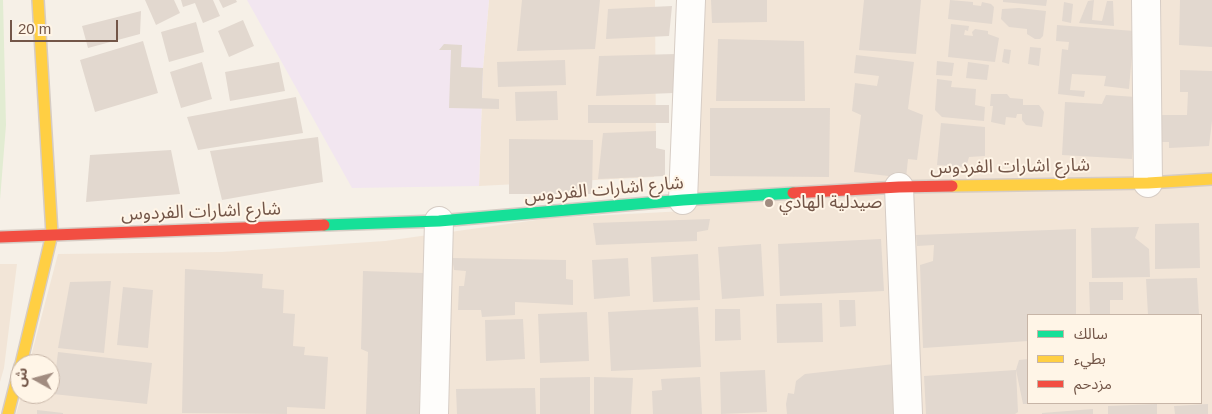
<!DOCTYPE html>
<meta charset="utf-8">
<style>
body{margin:0}
#map{position:relative;width:1212px;height:414px;overflow:hidden;background:#f6f0e7;font-family:Arial,"Noto Sans Arabic",sans-serif}
canvas{display:block}
.legend{position:absolute;left:1027px;top:314px;width:175px;height:90px;box-sizing:border-box;background:#fff5e7;border:1px solid #c7b5a7;margin:0;padding:6px 9px;list-style:none;font-size:15px;color:#735648}
.legend li{display:flex;align-items:center;gap:10px;height:25px}
.legend b{width:25px;border:1px solid #c7b5a7}
.north{position:absolute;left:10px;top:354px;width:50px;height:50px;box-sizing:border-box;background:#fff5e7;border:1px solid #c7b5a7;border-radius:50%;rotate:277deg;font-size:14px;font-weight:700;line-height:20px;text-align:center;color:#735648}
.north::after{content:'';display:block;margin:auto;width:18px;height:22px;background:#a18c80;clip-path:polygon(50% 0,100% 100%,50% 72%,0 100%)}
.scale{position:absolute;left:10px;top:20px;width:108px;height:22px;box-sizing:border-box;border:2px solid #735648;border-top:0;padding-left:6px;font-size:15px;line-height:18px;white-space:nowrap;color:#735648;-webkit-text-stroke:4px #fff5e7;paint-order:stroke}
</style>
<div id="map">
<canvas width="1212" height="414"></canvas>
<ul class="legend">
<li><b style="height:6px;background:#16e098"></b>سالك</li>
<li><b style="height:6px;background:#ffcf43"></b>بطيء</li>
<li><b style="height:6px;background:#f24e42"></b>مزدحم</li>
</ul>
<div class="north">ش</div>
<div class="scale">20 m</div>
</div>
<script>
const c = document.querySelector('canvas').getContext('2d');
c.lineJoin = 'round';
function fill(path, color) {
  c.fillStyle = color;
  c.fill(path, 'evenodd');
}
function strokePath(path, color, width, dash) {
  c.strokeStyle = color;
  c.lineWidth = width;
  c.lineCap = dash ? 'butt' : 'round';
  c.setLineDash(dash || []);
  c.stroke(path);
}
function label(font, color, halo, rows, align = 'center') {
  c.font = font + ' Arial,"Noto Sans Arabic",sans-serif';
  c.lineWidth = 4;
  c.setLineDash([]);
  c.textBaseline = 'middle';
  c.strokeStyle = halo;
  c.fillStyle = color;
  for (const [text, x, y, turn = 0] of rows) {
    c.save();
    c.translate(x, y);
    c.rotate((+turn || 0) * Math.PI / 180);
    c.textAlign = isNaN(turn) ? turn : align;
    if (halo) c.strokeText(text, 0, 0);
    c.fillText(text, 0, 0);
    c.restore();
  }
}
fill(new Path2D(`
 M489 0H655L656 148 654 177 479 186 483 68Z
 M692 0H1212V414H16L22 394H50V364H29L58 254 222 252 385 241 551 218 685 211ZM1028 315H1201V403H1028Z
 M0 264H17L4 368 0 382Z`), '#f2e5d7');
fill(new Path2D(`
 M247 0H489L483 68 479 186 352 188Z`), '#f2e6f0');
fill(new Path2D(`
 M0 0H3L6 125 0 200Z`), '#e2ecd2');
fill(new Path2D(`
 M145 0H174L180 13 156 25Z
 M181 0H213L220 16 203 23 195 3 183 7Z
 M219 0H236L237 2 223 8Z
 M522 0H600L595 49 517 51Z
 M711 0H767V22L712 23Z
 M864 0H921L916 54 859 50Z
 M950 0 973 2V5L981 6 982 2 991 4 994 7 992 24 948 19Z
 M1003 0H1047L1046 6 1003 2Z
 M1094 0 1092 20 1102 21 1107 1H1113L1114 26 1079 23 1088 1Z
 M1180 0H1212V47L1179 45Z
 M1064 2 1073 4 1071 23 1062 21Z
 M672 6 669 36 606 39 608 9Z
 M1019 8 1046 11 1043 36 1040 39H1035L1027 34V29L1009 27 1001 19 1002 9Z
 M141 11 140 34 88 48 82 26Z
 M243 20 254 46 229 57 218 31Z
 M196 22 204 52 169 62 161 32Z
 M951 24 969 26 968 31 965 30 964 35 973 36 972 32 975 29 988 31V34L999 38 995 62 948 57Z
 M1057 25 1134 31 1129 89 1104 86 1106 76 1072 74 1070 90 1085 91 1084 97 1058 94 1062 49 1068 50 1069 42 1056 41Z
 M718 39 804 41 805 101H716Z
 M143 41 158 93 95 112 80 60Z
 M444 44 462 45 461 67 483 68 482 98 499 99V109L449 108 451 50H439Z
 M1030 47 1041 48 1039 66 1028 64Z
 M1004 49 1011 50 1009 64 1002 62Z
 M676 54 674 93 596 96 599 56Z
 M856 55 914 62 908 109 923 115 917 160 908 159 906 178 854 172 861 115 852 111 855 83 877 86 879 76 854 73Z
 M565 60 566 85 498 87 497 62Z
 M937 61 954 63 952 76 936 75Z
 M202 62 212 99 181 108 170 72Z
 M279 62 285 91 230 101 225 72Z
 M968 62 989 65 987 80 966 78Z
 M1180 70 1212 71V121L1209 146 1169 148V142H1161V115H1187L1188 92H1180Z
 M937 79 952 81 951 87 976 89 975 105 985 107 984 121 942 117 935 110Z
 M557 91 558 120 516 121 515 92Z
 M991 94H1007L1010 98 1023 99V105H1039L1044 112 1042 127 1026 125 1022 120V114H1017L1016 118 1006 117 1005 125 991 122 993 106H990Z
 M1106 95 1136 97 1132 159 1062 155 1065 102 1102 104Z
 M296 97 303 133 198 150 187 117Z
 M588 105H669V123H588Z
 M710 108H830L829 177 710 176Z
 M941 123 985 127V156L969 157 966 167 937 165Z
 M656 131V148L665 150V176L598 179 603 133Z
 M318 137 323 182 222 200 210 151Z
 M509 139 593 140 592 194H509Z
 M171 150 180 194 86 202 90 155Z
 M710 219 708 230 697 232V241L596 245 593 223Z
 M1199 223 1200 268 1155 269V224Z
 M1139 227 1135 238 1149 249 1150 277 1092 278 1091 228Z
 M1076 229V315H1028V341L923 348 920 265 933 261 934 245 917 246 916 235Z
 M881 239 884 291 780 296 778 244Z
 M761 244 764 296 722 299 718 247Z
 M698 254 700 300 653 302 651 257Z
 M452 258 566 260V279L573 280V305L515 302V315L482 317 481 310H458L459 286H464L466 271 454 270Z
 M628 258 630 296 594 299 592 260Z
 M185 269 263 274 262 288 284 290 283 313 295 314 293 346 305 347 304 355 328 357 325 409 287 407V414L182 413Z
 M363 271 423 273 419 414H366L368 352 361 349Z
 M1197 278 1199 315H1148L1146 279Z
 M111 281 104 353 58 348 70 282Z
 M1089 282H1123V300H1110V315H1090Z
 M123 287 153 290 148 348 117 345Z
 M839 300H855L856 326 840 327Z
 M822 303 823 342 777 343 776 304Z
 M698 307 701 367 611 371 608 312Z
 M715 309H740L741 340 715 341Z
 M587 312 589 361 540 363 538 314Z
 M523 319 525 359 486 361 485 320Z
 M58 352 152 363 147 404 53 394Z
 M1028 359V404H1023L1016 370 1018 412 1015 414H926L924 376 1016 370 1019 360Z
 M894 364 895 414H787L786 404 788 393 794 394 796 381 805 374Z
 M765 370 767 412 721 414 720 372Z
 M590 377V414H540V378Z
 M594 377 633 378 631 414H594Z
 M700 377 702 414H653L652 391 662 390 661 379Z
 M535 388 536 414H457L456 389Z
 M1157 404V414H1108V406Z
 M1208 404V414H1175L1174 406Z
 M1093 409V414H1042V413Z
 M37 410 63 413V414H37Z`), '#e2d8cf');
const street = new Path2D(`
 M1146 0 1148 183
 M899 187 908 414
 M683 200 691 0
 M434 414 439 221`);
const fast = new Path2D(`
 M324 225 439 221 683 200 793 193`);
const slow = new Path2D(`
 M952 186 1148 183 1212 179
 M21 364 52 234 38 0
 M8 414 20 366`);
const jam = new Path2D(`
 M793 193 899 187 952 186
 M0 237 324 225`);
strokePath(street, '#d7cdc5', 30);
strokePath(fast, '#d6ccc4', 14);
strokePath(slow, '#d6ccc4', 14);
strokePath(jam, '#d6ccc4', 14);
strokePath(street, '#fefdfb', 28);
strokePath(fast, '#16e098', 11);
strokePath(slow, '#ffcf43', 11);
strokePath(jam, '#f24e42', 11);
for (const [x, y, r, color] of [
 [769,203,5,"#a18c80"]
]) {
  const dot = new Path2D();
  dot.arc(x, y, r, 0, 2 * Math.PI);
  c.fillStyle = color;
  c.fill(dot);
  strokePath(dot, '#fff5e7', 2);
}
label('18px', '#735648', '#fff5e7', [
 ["شارع اشارات الفردوس",1010,167,-1],
 ["شارع اشارات الفردوس",604,190,-5],
 ["شارع اشارات الفردوس",201,212,-2]
]);
label('18px', '#735648', '#fff5e7', [
 ["صيدلية الهادي",779,203]
], 'left');
</script>
